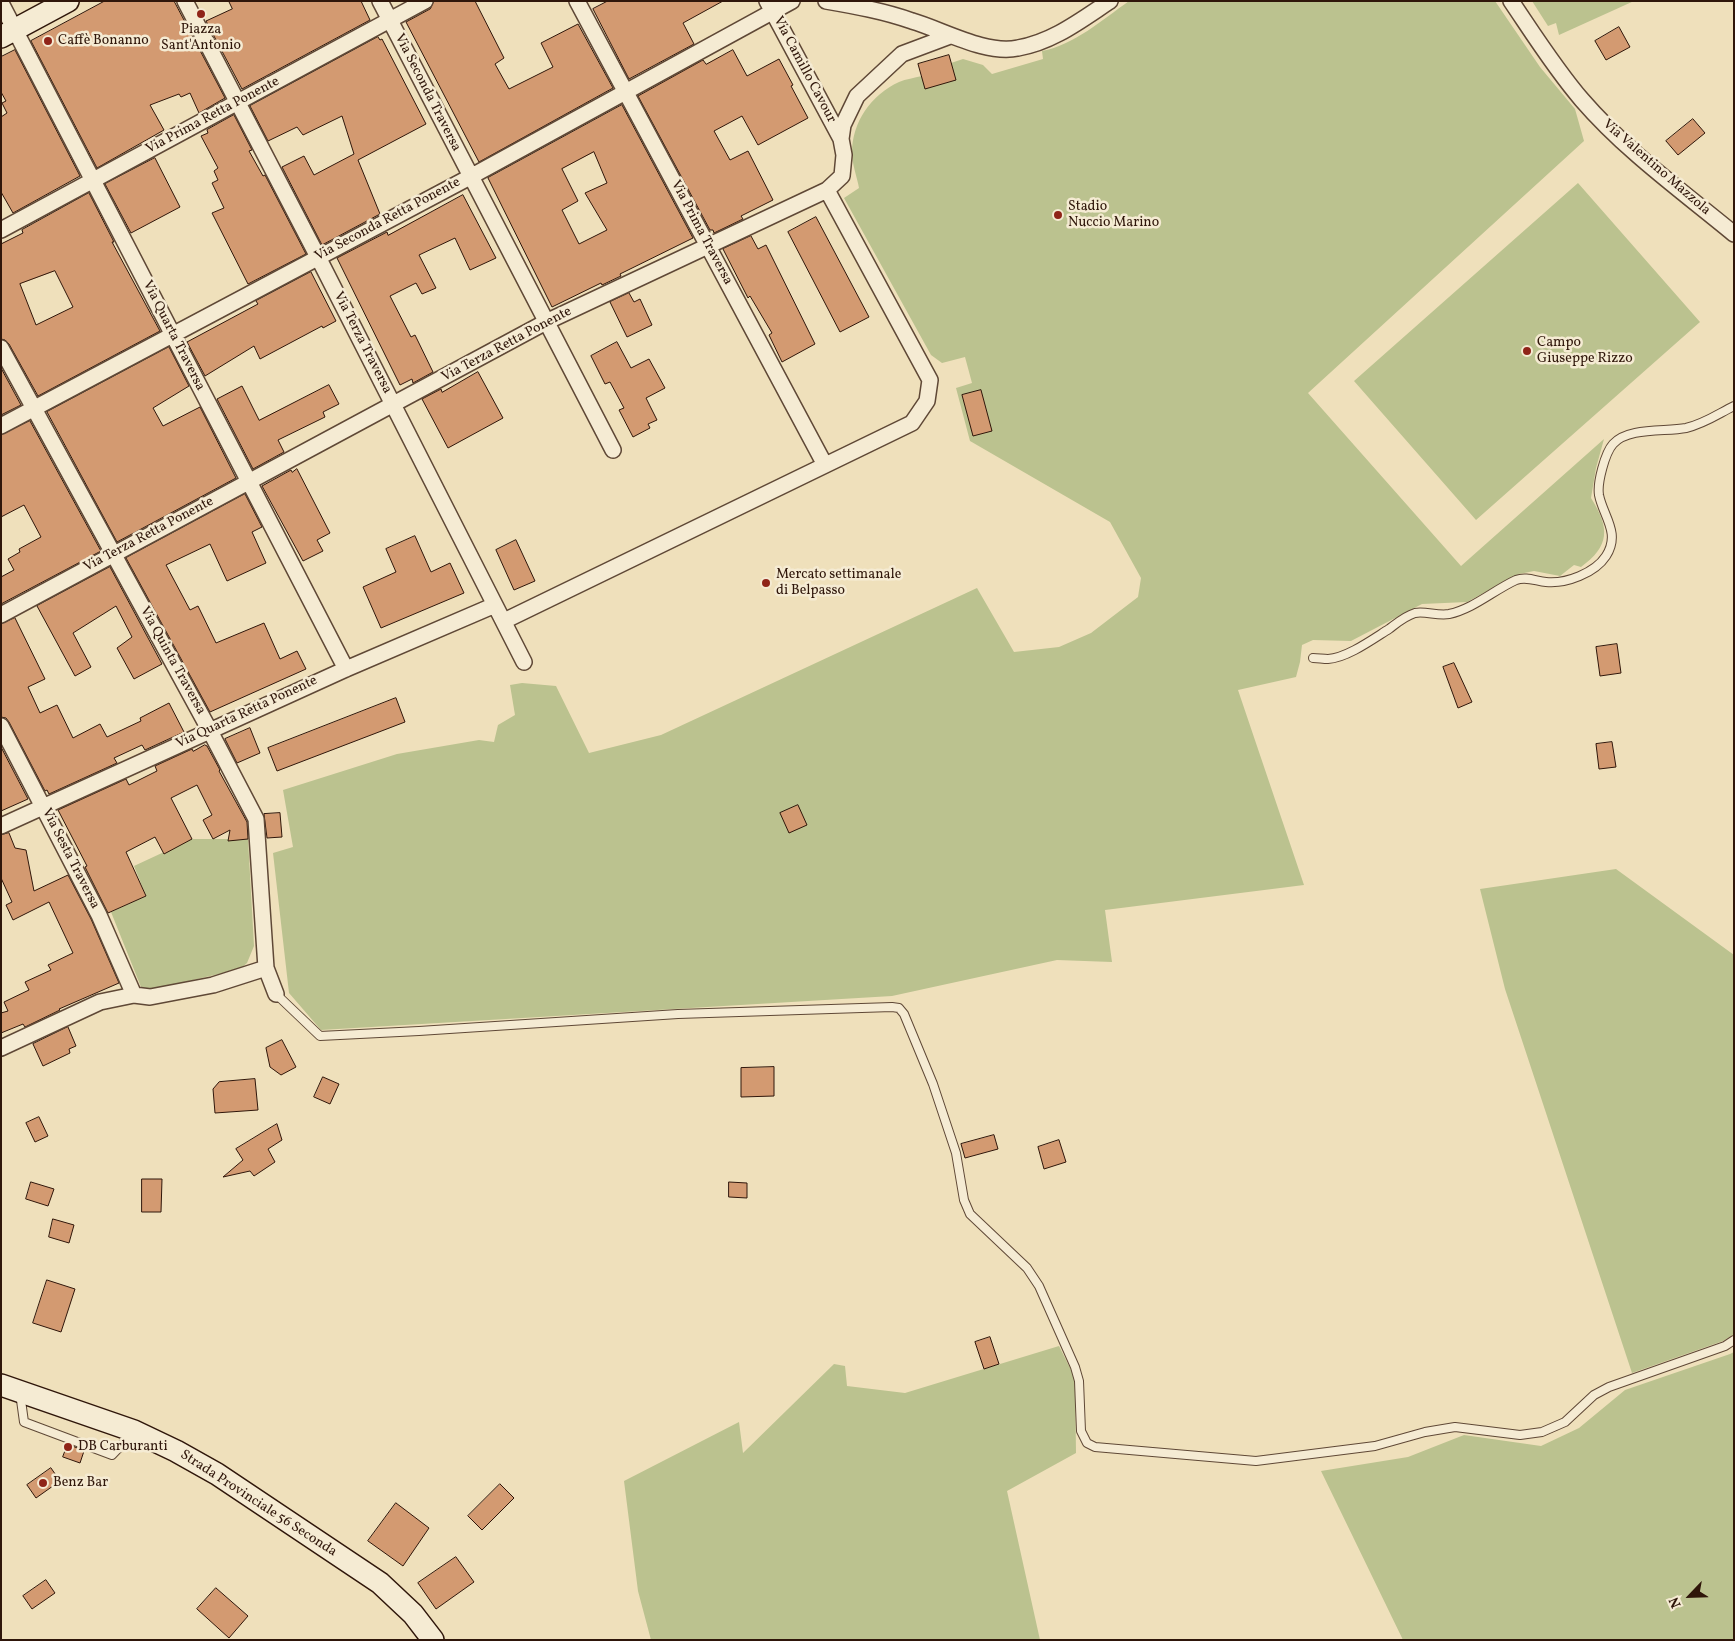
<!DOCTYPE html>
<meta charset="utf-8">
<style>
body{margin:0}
#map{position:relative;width:1735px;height:1641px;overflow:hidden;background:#efe0bb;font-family:Vollkorn,serif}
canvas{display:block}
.frame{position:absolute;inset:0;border:2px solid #2f160a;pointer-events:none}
.north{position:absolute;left:1665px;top:1571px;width:50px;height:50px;-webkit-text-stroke:4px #f5ebd3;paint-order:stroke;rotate:246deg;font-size:14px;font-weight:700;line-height:20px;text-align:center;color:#2f160a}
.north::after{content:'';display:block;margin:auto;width:18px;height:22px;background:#2f160a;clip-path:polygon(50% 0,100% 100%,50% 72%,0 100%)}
</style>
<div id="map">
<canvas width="1735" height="1641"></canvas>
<div class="frame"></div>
<div class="north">N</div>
</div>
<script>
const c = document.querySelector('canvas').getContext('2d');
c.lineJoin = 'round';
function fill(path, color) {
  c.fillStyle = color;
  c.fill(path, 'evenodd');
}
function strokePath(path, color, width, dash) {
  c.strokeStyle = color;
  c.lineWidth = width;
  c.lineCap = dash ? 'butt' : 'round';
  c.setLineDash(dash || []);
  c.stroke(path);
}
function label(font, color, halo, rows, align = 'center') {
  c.font = font + ' Vollkorn,serif';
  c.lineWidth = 5;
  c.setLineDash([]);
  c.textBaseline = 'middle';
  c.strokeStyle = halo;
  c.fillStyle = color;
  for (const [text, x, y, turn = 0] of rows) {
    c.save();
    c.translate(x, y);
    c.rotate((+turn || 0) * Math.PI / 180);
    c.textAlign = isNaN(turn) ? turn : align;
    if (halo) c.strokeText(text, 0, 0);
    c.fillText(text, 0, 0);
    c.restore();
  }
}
fill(new Path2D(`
 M1129 1H1495L1540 67 1575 109 1584 141 1308 393 1461 566 1604 439 1596 468 1591 498C1610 528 1610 546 1581 567L1574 565 1560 576 1534 571 1519 574 1467 602 1422 604 1351 641 1313 640 1302 645 1300 662 1296 677 1238 690 1304 885 1105 910 1112 962 1057 960 892 996 321 1030 289 993 273 853 293 847 283 790 397 754 479 740 494 742 498 725 515 715 510 685 522 683 556 686 589 753 661 735 977 588 1014 652 1059 647 1091 633 1138 597 1141 578 1110 522 970 441 956 388 972 383 965 357 942 363 931 355 844 198 859 188C857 177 852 164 852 153 852 122 871 95 899 82 906 79 914 78 922 76L918 64 949 55 951 63 963 59 983 65 992 74 1043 59 1042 51C1074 45 1102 20 1129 1Z
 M1532 1H1634L1559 35 1556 23 1548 26Z
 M1578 183 1700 322 1476 520 1354 381Z
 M192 839H248L254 946 247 963 240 969 150 990 141 987 111 912 146 896 134 866Z
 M1616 869 1734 955V1334L1723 1341 1632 1373 1505 989 1480 889Z
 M1059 1346 1075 1378 1076 1453 1007 1491 1040 1640H651L638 1591 624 1481 739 1422 743 1453 834 1364 845 1366 847 1386 905 1393Z
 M1734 1352V1640H1403L1321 1471 1408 1457 1464 1435 1541 1446 1579 1428 1625 1390 1730 1354Z`), '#bbc28f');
const building = new Path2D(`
 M105 1H174L225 98 199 113 190 93 181 97 179 94 150 105 164 130 97 168 31 41Z
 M229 1H361L370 20 242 89 206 21 232 9Z
 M434 1H475L504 58 495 64 509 89 553 67 541 43 578 24 613 88 479 162 406 22 430 9Z
 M608 1H723L683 23 694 44 629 79 593 9Z
 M1619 27 1630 47 1606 60 1595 41Z
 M378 37 380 40 382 39 426 124 358 160 380 214 322 245 282 167 304 156 314 175 354 154 342 116 303 135 297 127 268 141 250 106Z
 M15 50 80 176 13 213 1 192V117L7 113 2 103 6 101 1 92V57Z
 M733 50 747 76 779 59 793 85 791 86 808 118 758 145 742 116 714 131 730 160 748 151 773 200 741 216 743 219 714 233 713 230H710L638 96 703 60 706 64Z
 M949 55 956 80 925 89 918 64Z
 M622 105 693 238 620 274 621 276 602 285 601 283 552 307 488 178ZM594 152 607 183 585 193 607 230 579 244 562 210 578 201 562 169Z
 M234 115 252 150 249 151 263 176 265 175 306 254 248 284 212 213 224 208 212 183 218 180 214 171 218 168 201 136 208 133 207 130Z
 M1693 119 1705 133 1678 155 1666 141Z
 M155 158 180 207 131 233 105 184Z
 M89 193 114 242H112L160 331 38 396 9 344 5 340 1 339V244L23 233 22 230ZM55 271 73 307 36 325 20 284Z
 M463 195 496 258 470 270 455 238 419 255 436 288 422 294 416 283 390 296 411 337 415 335 433 372 413 383 412 379 400 385 337 258 387 232 388 235Z
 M816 217 869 317 840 332 788 232Z
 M751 236 758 249 766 245 815 344 782 362 769 335 772 333 750 296 748 298 723 249Z
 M311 272 336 321 323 328 322 326 260 359 254 346 205 376 187 342 258 304 256 301Z
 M629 293 634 302 640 299 652 325 627 337 610 302Z
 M617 342 631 368 649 359 665 388 646 398 657 420 648 424 650 428 633 437 619 410 624 408 610 382 605 384 591 356Z
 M169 347 189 386 153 408 163 426 200 407 236 478 117 542 47 412Z
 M1 368 21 405 1 415Z
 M478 372 503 418 448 448 422 399 441 389 442 392Z
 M329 385 339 404 323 412 325 417 278 440 284 452 253 469 217 399 242 386 259 420Z
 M981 390 992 431 973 436 962 395Z
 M30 421 101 551 1 604V577L14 570 8 559 20 552 19 549 41 537 24 505 1 517V435Z
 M297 469 330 533 317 540 323 551 303 561 262 486 291 470 292 472Z
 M245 494 262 527 252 532 266 563 227 581 210 544 166 565 190 610 198 606 216 643 264 623 280 659 297 651 306 669 210 712 126 558Z
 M415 536 431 572 450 563 464 593 381 628 363 587 396 572 386 549Z
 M516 540 535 581 514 590 496 550Z
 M110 567 162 664 134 679 117 648 132 637 116 606 73 633 91 667 75 676 37 606Z
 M15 618 45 679 28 687 40 713 57 705 73 738 100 724 107 737 141 721 140 718 169 703 184 732 145 750 142 745 114 758 117 763 49 794 47 790 45 791 9 722 6 718 1 717V624Z
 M1617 644 1621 673 1600 676 1596 647Z
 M1454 663 1472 702 1458 708 1443 667Z
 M396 698 405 722 277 771 268 748Z
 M250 728 260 753 237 763 225 739Z
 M1612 742 1616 767 1599 769 1596 744Z
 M205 745 207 746 220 770 219 771 247 822 248 839 228 841 230 830 213 839 203 820 212 815 197 785 171 798 192 839 164 854 155 837 126 852 146 896 108 913 85 867 87 866 58 810 126 779 129 785 157 771 155 766 192 749 193 751Z
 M1 747 28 799 1 811Z
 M798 805 807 825 789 833 780 813Z
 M280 813 282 837 267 838 264 814Z
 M9 833 15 848 26 850 34 891 68 875 91 919 119 983 59 1009 60 1010 25 1027 23 1024 1 1033V1013L8 1011 4 1002 29 990 25 982 51 970 48 965 73 953 49 902 13 920 6 905 12 902 1 878V835Z
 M68 1027 76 1046 69 1049 70 1053 43 1066 33 1044Z
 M282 1040 296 1067 281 1075 270 1067 266 1048Z
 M774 1067V1096L741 1097V1068Z
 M323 1077 339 1084 330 1104 314 1097Z
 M255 1079 258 1110 215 1113 213 1089 219 1082Z
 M39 1117 48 1136 35 1142 26 1123Z
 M277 1124 282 1140 268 1149 275 1162 254 1176 250 1171 223 1177 243 1160 236 1149Z
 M994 1135 998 1149 965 1158 961 1144Z
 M1059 1140 1066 1162 1044 1169 1038 1147Z
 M142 1179H162L161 1212H142Z
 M31 1182 54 1189 48 1206 26 1199Z
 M729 1182 747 1183V1198L729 1197Z
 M53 1219 74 1225 69 1243 49 1237Z
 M47 1280 75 1289 61 1332 33 1323Z
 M990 1337 999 1364 984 1369 975 1342Z
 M68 1444 84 1451 80 1463 63 1457Z
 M51 1468 60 1481 36 1498 27 1485Z
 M500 1484 514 1498 482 1530 468 1516Z
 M396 1503 429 1528 403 1566 368 1541Z
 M456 1557 474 1582 436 1609 418 1583Z
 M46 1580 55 1593 32 1609 23 1596Z
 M216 1588 248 1616 229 1638 197 1609Z`);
fill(building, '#d39a71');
strokePath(building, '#2f160a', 1);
const lane = new Path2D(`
 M1313 658C1318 658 1323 659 1328 659 1347 658 1373 639 1389 629 1397 623 1405 616 1415 613 1425 611 1438 616 1449 614 1473 609 1494 590 1516 580 1526 576 1536 581 1546 582 1566 584 1595 573 1606 556 1621 533 1603 516 1599 495 1597 483 1605 453 1613 444 1628 427 1665 432 1686 428 1704 424 1718 414 1734 406
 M276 994 320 1036 419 1031 678 1014 892 1007 899 1008 904 1014 933 1084 956 1153 964 1200 970 1214 1027 1268 1039 1286 1075 1367 1079 1381 1081 1431 1087 1443 1095 1447 1256 1461 1375 1446 1425 1432 1455 1427 1520 1435 1542 1432 1565 1422 1594 1395 1609 1387 1725 1346 1734 1340
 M20 1393 24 1422 112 1455 133 1433`);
const street = new Path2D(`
 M185 1 318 257 524 662
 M380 1 613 450
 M577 1 825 465
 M767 1 841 139
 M826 1C855 6 884 11 912 21 943 30 986 55 1018 48 1053 42 1081 20 1110 1
 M1511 1C1534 35 1556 70 1582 100 1626 151 1682 191 1734 234
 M1 3 346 669
 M1 230 425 1
 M1 348 210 731 256 819 266 968 276 994
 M1 426 470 177 792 1
 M1 615 546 322 827 190 842 176 844 155 841 139 843 125 857 96 902 54 950 36
 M504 621 912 423 927 401 930 380 827 190
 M1 726 99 915 134 995
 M1 826 346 669 495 605
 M1 1048 100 1002 134 995 150 997 213 985 266 968`);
const secondary = new Path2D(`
 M1 37 68 1
 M1 1385 134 1431 176 1451 217 1474 380 1583 413 1614 433 1640`);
strokePath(lane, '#5f4836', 10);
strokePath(street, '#5f4836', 18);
strokePath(secondary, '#2f160a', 24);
strokePath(lane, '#f5ebd3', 8);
strokePath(street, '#f5ebd3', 15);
strokePath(secondary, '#f5ebd3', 21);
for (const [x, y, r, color] of [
 [201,14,5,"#8f2418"],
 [48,41,5,"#8f2418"],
 [1058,215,5,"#8f2418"],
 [1527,351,5,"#8f2418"],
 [766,583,5,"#8f2418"],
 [68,1447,5,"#8f2418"],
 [43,1483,5,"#8f2418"]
]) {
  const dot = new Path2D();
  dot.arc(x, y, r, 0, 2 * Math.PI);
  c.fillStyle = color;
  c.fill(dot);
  strokePath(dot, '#f5ebd3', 2);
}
label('14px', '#2f160a', '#f5ebd3', [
 ["Piazza",201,30,"center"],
 ["Sant'Antonio",201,46,"center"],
 ["Caffè Bonanno",58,41],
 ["Stadio",1068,207],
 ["Nuccio Marino",1068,223],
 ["Campo",1537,343],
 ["Giuseppe Rizzo",1537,359],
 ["Mercato settimanale",776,575],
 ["di Belpasso",776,591],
 ["DB Carburanti",78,1447],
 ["Benz Bar",53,1483]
], 'left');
label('14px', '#2f160a', '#f5ebd3', [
 ["Via Camillo Cavour",804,70,62],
 ["Via Seconda Traversa",427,93,63],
 ["Via Prima Retta Ponente",213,116,-28],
 ["Via Valentino Mazzola",1656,168,41],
 ["Via Seconda Retta Ponente",388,220,-28],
 ["Via Prima Traversa",701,233,62],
 ["Via Quarta Traversa",173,336,63],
 ["Via Terza Traversa",362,343,63],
 ["Via Terza Retta Ponente",507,345,-28],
 ["Via Terza Retta Ponente",149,535,-28],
 ["Via Quinta Traversa",172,661,61],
 ["Via Quarta Retta Ponente",247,713,-25],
 ["Via Sesta Traversa",70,859,63],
 ["Strada Provinciale 56 Seconda",258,1504,33]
]);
</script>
